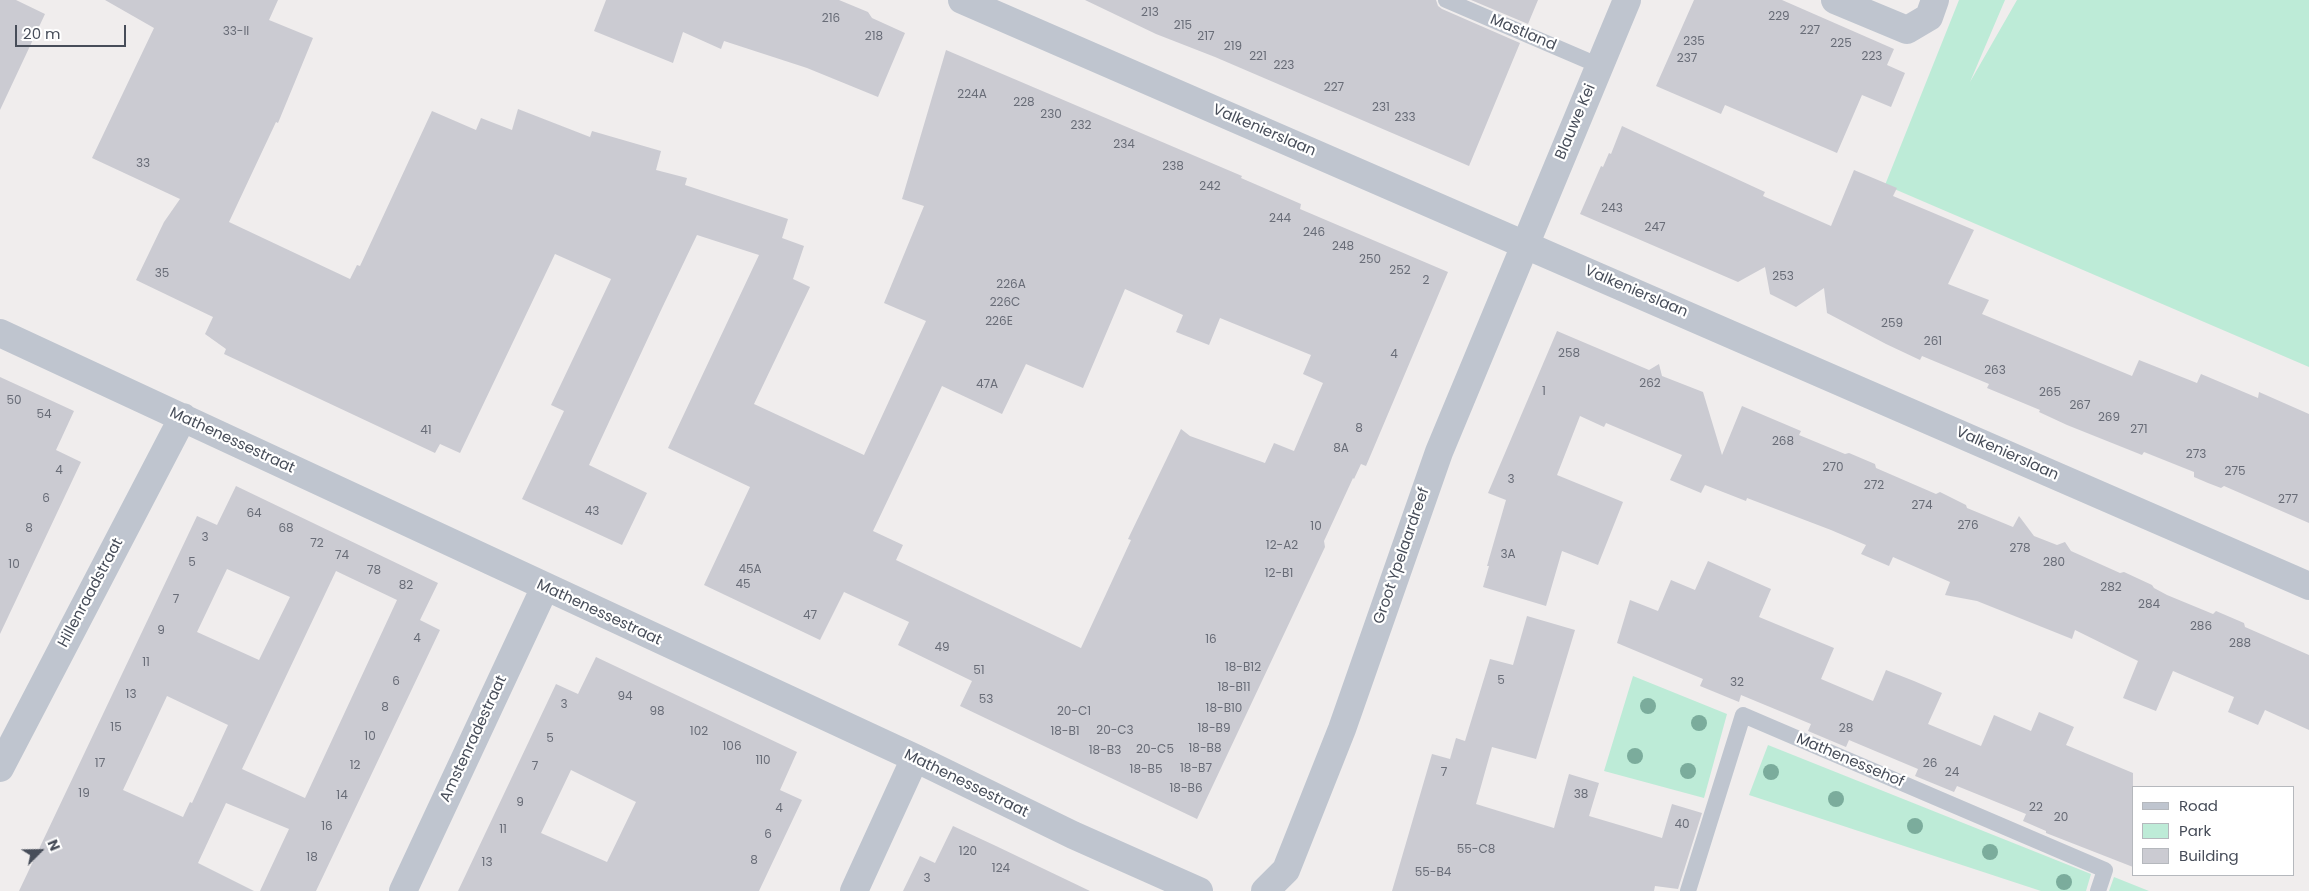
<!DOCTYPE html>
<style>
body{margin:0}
#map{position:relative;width:2309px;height:891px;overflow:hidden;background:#f0eded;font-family:Poppins,sans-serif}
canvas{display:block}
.legend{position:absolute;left:2132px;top:786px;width:162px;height:90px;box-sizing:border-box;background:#fff;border:1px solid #b5b8bd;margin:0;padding:6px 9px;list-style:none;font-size:15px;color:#474d59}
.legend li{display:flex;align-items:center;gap:10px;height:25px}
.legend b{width:25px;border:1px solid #b5b8bd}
.north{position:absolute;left:15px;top:826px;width:50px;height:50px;-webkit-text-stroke:4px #fff;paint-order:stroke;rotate:67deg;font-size:14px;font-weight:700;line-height:20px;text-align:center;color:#474d59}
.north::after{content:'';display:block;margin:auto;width:18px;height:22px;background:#474d59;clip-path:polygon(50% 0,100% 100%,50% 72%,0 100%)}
.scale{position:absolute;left:15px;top:25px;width:111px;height:22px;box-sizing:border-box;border:2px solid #474d59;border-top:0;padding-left:6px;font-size:15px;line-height:18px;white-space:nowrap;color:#474d59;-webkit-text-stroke:4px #fff;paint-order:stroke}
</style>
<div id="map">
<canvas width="2309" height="891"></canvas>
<ul class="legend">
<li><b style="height:6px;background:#bfc5cf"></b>Road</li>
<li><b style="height:14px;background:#bdebd7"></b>Park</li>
<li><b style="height:14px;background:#cbcbd2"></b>Building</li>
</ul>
<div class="north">N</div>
<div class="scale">20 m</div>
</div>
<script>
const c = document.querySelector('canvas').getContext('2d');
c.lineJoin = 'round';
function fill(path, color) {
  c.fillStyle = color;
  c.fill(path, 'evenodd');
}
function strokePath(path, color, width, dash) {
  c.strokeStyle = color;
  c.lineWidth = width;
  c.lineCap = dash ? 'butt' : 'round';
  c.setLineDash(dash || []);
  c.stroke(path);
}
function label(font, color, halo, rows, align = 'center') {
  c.font = font + ' Poppins,sans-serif';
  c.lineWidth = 4.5;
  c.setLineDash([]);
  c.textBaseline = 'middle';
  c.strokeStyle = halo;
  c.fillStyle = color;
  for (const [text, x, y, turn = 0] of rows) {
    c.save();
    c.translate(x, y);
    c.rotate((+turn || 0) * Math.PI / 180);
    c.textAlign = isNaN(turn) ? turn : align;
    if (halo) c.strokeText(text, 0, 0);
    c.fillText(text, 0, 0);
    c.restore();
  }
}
fill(new Path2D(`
 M1959 0H2005L1970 82 2017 0H2309V367L1885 185Z
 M1633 676 1727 714 1704 798 1604 771Z
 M1768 745 2091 874 2086 891H2041L1749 795Z
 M2114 877 2149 891H2109Z`), '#bdebd7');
fill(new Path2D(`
 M0 0H16L45 14 0 110Z
 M105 0H278L269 20 313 38 278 123 276 122 229 222 350 279 357 265 360 266 432 111 476 130 481 118 512 130 518 109 590 137 592 131 661 151 656 170 687 178 685 185 788 219 782 238 804 246 793 279 810 287 754 404 864 455 926 321 884 303 924 206 902 199 946 50 1242 176 1241 178 1301 204 1300 209 1448 272 1366 466 1361 464 1354 479 1353 478 1324 541 1325 547 1197 819 960 706 972 681 898 645 909 622 844 592 820 640 704 585 750 487 668 448 759 255 697 235 662 308 589 465 647 493 622 545 522 499 564 411 551 405 611 279 555 254 460 453 440 444 435 453 224 354 226 349 205 334 213 317 136 280 164 222 180 199 92 158 154 28ZM1125 289 1183 315 1176 332 1209 345 1220 318 1311 355 1303 374 1323 383 1294 451 1274 443 1265 463 1190 436 1181 429 1128 539 1131 540 1081 648 896 560 903 545 873 531 942 386 1002 414 1026 364 1083 388Z
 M606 0H839L868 12 872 18 905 33 878 97 807 68 724 41 721 49 683 32 673 63 594 31Z
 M1085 0H1436L1438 6 1442 9 1520 43 1469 166 1215 57 1156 34Z
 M1471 0H1538L1528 24Z
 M1694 0H1782L1894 49 1887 65 1905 73 1891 107 1862 95 1837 153 1725 105 1721 114 1656 86Z
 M1622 126 1765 192 1763 196 1831 226 1854 170 1897 188 1893 196 1974 230 1948 284 1989 300 1982 314 2132 376 2139 360 2197 383 2201 374 2258 398 2259 392 2309 414V523L2224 486 2221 488 2208 483 2194 477V472L2144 452 2142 455 2067 425 2039 412 2040 410 1987 388 1989 384 1922 356 1920 360 1886 344 1827 313 1824 288 1796 307 1770 294 1765 267 1738 282 1580 214 1601 166 1603 167 1609 153 1611 154Z
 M1557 331 1649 370 1659 364 1662 376 1703 392 1722 455 1742 406 1801 431 1799 435 1845 454 1849 453 1875 464 1876 468 1936 494 1940 492 1966 505 1967 508 2013 527 2019 516 2034 536 2057 545 2065 542 2071 551 2120 573 2124 572 2152 585 2154 588 2167 595 2213 614 2216 611 2244 623 2245 627 2309 655V730L2265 710 2258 725 2228 712 2234 697 2173 671 2156 711 2123 698 2138 661 2075 630 2072 639 1977 601 1945 595 1950 582 1893 557 1889 566 1861 554 1866 545 1831 530 1747 498 1746 501 1705 485 1701 493 1670 480 1682 455 1606 423 1604 427 1580 416 1557 475 1623 502 1598 565 1562 551 1546 606 1483 587 1489 566H1487L1506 500 1488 493Z
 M0 377 74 411 56 450 81 462 0 634Z
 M236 486 438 583 420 620 440 630 316 891H260L289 829 226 803 198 863 254 891H19L197 516 217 525ZM227 569 290 597 259 660 197 632ZM336 571 397 600 305 798 242 769ZM167 696 228 725 192 803 190 802 183 817 123 790Z
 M1708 561 1771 589 1759 617 1834 648 1821 679 1873 701 1886 670 1914 681 1942 693 1928 724 1981 746 1994 715 2031 731 2039 712 2074 727 2066 745 2133 773V867L2046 833V831L2023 821 2026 814 1957 786 1954 792 1915 776 1918 769 1849 740 1846 747 1808 731 1811 724 1741 695 1739 702 1700 686 1703 679 1617 643 1630 600 1658 611 1671 580 1695 590Z
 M1527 616 1575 630 1536 759 1492 747 1476 804 1554 828 1569 774 1599 783 1589 816 1626 827 1662 838 1672 804 1702 813 1678 889 1655 886 1654 891H1392L1432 754 1450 759 1456 738 1465 741 1490 659 1513 665Z
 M596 657 797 752 780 790 802 800 759 891H458L556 684 578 694ZM571 770 636 802 607 862 541 833Z
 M953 826 996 846 1090 891H903L920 856 935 863Z`), '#cbcbd2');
strokePath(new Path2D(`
 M1446 0 1600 66
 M1688 891 1743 715 2105 870 2098 891`), '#bfc5cf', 16);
strokePath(new Path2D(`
 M962 0 2309 586
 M1835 0 1907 30 1929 17 1935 0
 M0 333 915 758 1073 835 1199 891
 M0 768 183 417
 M403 891 545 587
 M854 891 915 758
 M1265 891 1286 870 1342 729 1439 452 1627 0`), '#bfc5cf', 28);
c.fillStyle = '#7bac9c';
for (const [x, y] of [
 [1648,706],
 [1699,723],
 [1635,756],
 [1688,771],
 [1771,772],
 [1836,799],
 [1915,826],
 [1990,852],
 [2064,882]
]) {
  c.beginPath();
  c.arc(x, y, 8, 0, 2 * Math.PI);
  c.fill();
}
label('12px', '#686c77', null, [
 ["213",1150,13],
 ["229",1779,17],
 ["216",831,19],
 ["215",1183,26],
 ["227",1810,31],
 ["33-II",236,32],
 ["218",874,37],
 ["217",1206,37],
 ["235",1694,42],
 ["225",1841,44],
 ["219",1233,47],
 ["221",1258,57],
 ["223",1872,57],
 ["237",1687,59],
 ["223",1284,66],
 ["227",1334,88],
 ["224A",972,95],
 ["228",1024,103],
 ["231",1381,108],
 ["230",1051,115],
 ["233",1405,118],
 ["232",1081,126],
 ["234",1124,145],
 ["33",143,164],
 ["238",1173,167],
 ["242",1210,187],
 ["243",1612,209],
 ["244",1280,219],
 ["247",1655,228],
 ["246",1314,233],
 ["248",1343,247],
 ["250",1370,260],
 ["252",1400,271],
 ["35",162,274],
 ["253",1783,277],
 ["2",1426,281],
 ["226A",1011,285],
 ["226C",1005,303],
 ["226E",999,322],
 ["259",1892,324],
 ["261",1933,342],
 ["258",1569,354],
 ["4",1394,355],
 ["263",1995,371],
 ["262",1650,384],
 ["47A",987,385],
 ["1",1544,392],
 ["265",2050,393],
 ["50",14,401],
 ["267",2080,406],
 ["54",44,415],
 ["269",2109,418],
 ["8",1359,429],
 ["271",2139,430],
 ["41",426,431],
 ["268",1783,442],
 ["8A",1341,449],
 ["273",2196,455],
 ["270",1833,468],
 ["4",59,471],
 ["275",2235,472],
 ["3",1511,480],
 ["272",1874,486],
 ["6",46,499],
 ["277",2288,500],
 ["274",1922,506],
 ["43",592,512],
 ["64",254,514],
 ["276",1968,526],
 ["10",1316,527],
 ["8",29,529],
 ["68",286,529],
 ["3",205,538],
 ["72",317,544],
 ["12-A2",1282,546],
 ["278",2020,549],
 ["3A",1508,555],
 ["74",342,556],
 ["5",192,563],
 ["280",2054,563],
 ["10",14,565],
 ["45A",750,570],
 ["78",374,571],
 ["12-B1",1279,574],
 ["45",743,585],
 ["82",406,586],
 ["282",2111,588],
 ["7",176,600],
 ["284",2149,605],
 ["47",810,616],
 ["286",2201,627],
 ["9",161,631],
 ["4",417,639],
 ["16",1211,640],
 ["288",2240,644],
 ["49",942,648],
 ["11",146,663],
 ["18-B12",1243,668],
 ["51",979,671],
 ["5",1501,681],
 ["6",396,682],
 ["32",1737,683],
 ["18-B11",1234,688],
 ["13",131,695],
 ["94",625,697],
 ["53",986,700],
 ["3",564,705],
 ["8",385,708],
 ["18-B10",1224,709],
 ["98",657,712],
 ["20-C1",1074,712],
 ["15",116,728],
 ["18-B9",1214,729],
 ["28",1846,729],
 ["20-C3",1115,731],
 ["102",699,732],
 ["18-B1",1065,732],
 ["10",370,737],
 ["5",550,739],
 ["106",732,747],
 ["18-B8",1205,749],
 ["20-C5",1155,750],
 ["18-B3",1105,751],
 ["110",763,761],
 ["17",100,764],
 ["26",1930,764],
 ["12",355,766],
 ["7",535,767],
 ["18-B7",1196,769],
 ["18-B5",1146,770],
 ["7",1444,773],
 ["24",1952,773],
 ["18-B6",1186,789],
 ["19",84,794],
 ["38",1581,795],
 ["14",342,796],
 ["9",520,803],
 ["22",2036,808],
 ["4",779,809],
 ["20",2061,818],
 ["40",1682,825],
 ["16",327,827],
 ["11",503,830],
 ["6",768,835],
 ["55-C8",1476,850],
 ["120",968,852],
 ["18",312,858],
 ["8",754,861],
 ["13",487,863],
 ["124",1001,869],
 ["55-B4",1433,873],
 ["3",927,879]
]);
label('15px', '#474d59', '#fff', [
 ["Mastland",1523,33,23],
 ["Blauwe Kei",1576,122,-67],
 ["Valkenierslaan",1264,131,23],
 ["Valkenierslaan",1636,292,23],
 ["Mathenessestraat",232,441,25],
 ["Valkenierslaan",2007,454,24],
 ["Groot Ypelaardreef",1402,556,-71],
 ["Hillenraadstraat",91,593,-62],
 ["Mathenessestraat",599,613,25],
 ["Amstenradestraat",474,739,-65],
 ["Mathenessehof",1850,761,23],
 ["Mathenessestraat",966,784,26]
]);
</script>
